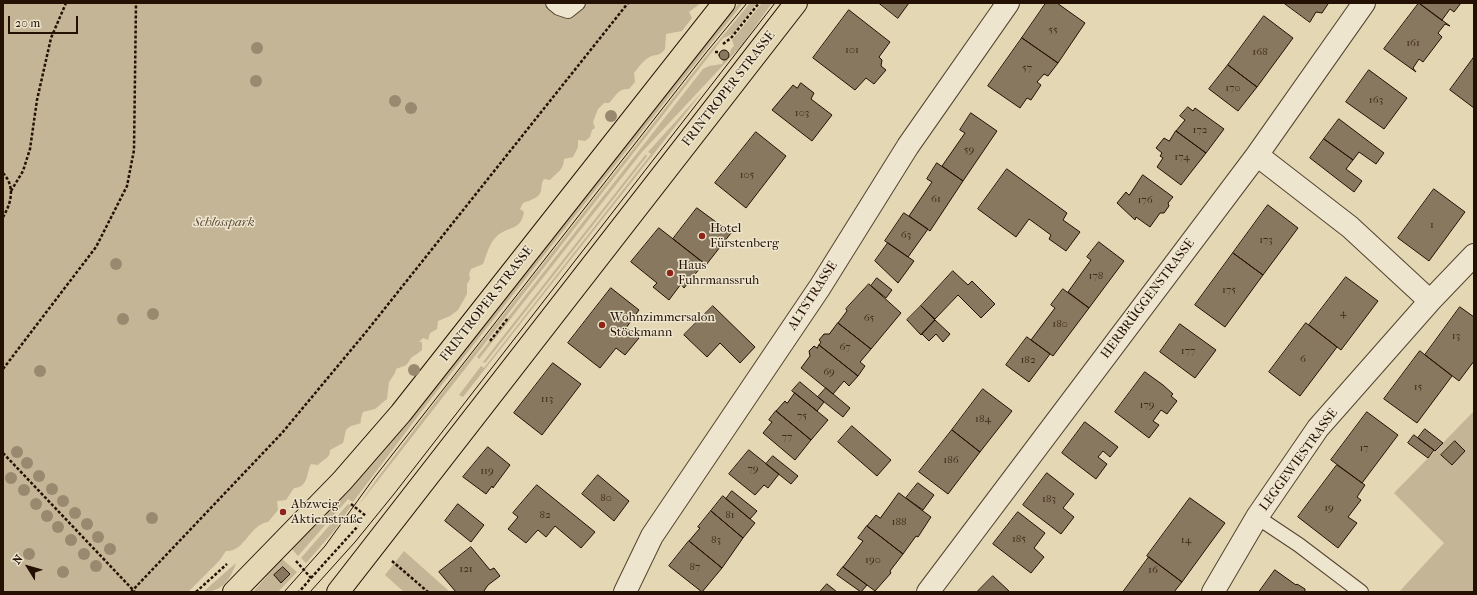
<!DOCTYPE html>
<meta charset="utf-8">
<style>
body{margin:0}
#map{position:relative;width:1477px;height:595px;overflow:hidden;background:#e4d7b3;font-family:"IM FELL French Canon",serif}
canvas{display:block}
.frame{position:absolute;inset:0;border:4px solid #241104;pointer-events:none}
.north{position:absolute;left:8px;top:547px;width:40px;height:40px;-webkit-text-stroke:3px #ede5ce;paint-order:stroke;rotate:307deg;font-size:11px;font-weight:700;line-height:16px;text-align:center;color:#241104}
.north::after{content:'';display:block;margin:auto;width:14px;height:18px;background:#241104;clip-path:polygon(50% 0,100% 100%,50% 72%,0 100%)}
.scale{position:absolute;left:8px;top:16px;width:70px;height:18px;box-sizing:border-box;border:2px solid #241104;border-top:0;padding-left:5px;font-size:12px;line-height:14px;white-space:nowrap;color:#241104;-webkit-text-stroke:3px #ede5ce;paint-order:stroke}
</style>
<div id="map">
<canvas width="1477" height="595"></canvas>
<div class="frame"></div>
<div class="north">N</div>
<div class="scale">20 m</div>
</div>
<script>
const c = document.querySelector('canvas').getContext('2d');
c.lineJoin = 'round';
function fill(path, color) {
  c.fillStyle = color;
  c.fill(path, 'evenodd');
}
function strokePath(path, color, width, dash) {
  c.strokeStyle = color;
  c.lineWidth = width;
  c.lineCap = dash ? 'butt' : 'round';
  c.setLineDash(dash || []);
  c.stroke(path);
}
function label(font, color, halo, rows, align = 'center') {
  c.font = font + ' "IM FELL French Canon",serif';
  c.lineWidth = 3;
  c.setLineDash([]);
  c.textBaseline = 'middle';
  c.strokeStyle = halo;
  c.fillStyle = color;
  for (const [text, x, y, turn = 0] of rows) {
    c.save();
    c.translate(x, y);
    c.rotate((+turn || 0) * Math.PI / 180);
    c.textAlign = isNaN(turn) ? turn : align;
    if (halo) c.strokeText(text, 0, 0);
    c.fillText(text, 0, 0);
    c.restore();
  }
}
fill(new Path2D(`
 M3 3H701L689 12 692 18 682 31 666 34 665 49C658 58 655 53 648 58 643 61 638 68 634 73L635 82 629 89C618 88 616 96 609 103H604L598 109 593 122 595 128 592 130 590 137 585 141 578 140V147L573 157 564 159C564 170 557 172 550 180L544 179C540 184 543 191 539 195 535 199 528 201 523 203L520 209 524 212C521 231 508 226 497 236 489 243 487 254 483 264L471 269 469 274 470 279 467 284V294L458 310 450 316 438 321 437 329 430 333 428 340 423 338 419 342H422V350C419 353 413 356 411 358 406 367 406 365 396 369L395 373 389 382 387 399 375 409 363 412C357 428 367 420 349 427L346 430 343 443 330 450C330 459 324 458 318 465L311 464C306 473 309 487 294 488L286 500 277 501 278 510 268 522C249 525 245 552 226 551L219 561 188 592H3Z
 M739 3H743L437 391 353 502 348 499 298 556 292 549 413 417Z
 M750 3H757L733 34 723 38 358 506 376 480 448 385 706 56Z
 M762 3H772L742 45 642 152 479 359 477 357 703 69 709 66 722 64 723 61 730 55 731 49 734 46 732 40Z
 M703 91 463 397 459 395 481 366 484 368 651 154 648 152Z
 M646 154 647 156 485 363 483 362Z
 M1474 411V592H1399L1444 543 1394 493Z
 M348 504 351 506 334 531 306 563 301 558Z
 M404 551 450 592H404L385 575Z
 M282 559 297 572 278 592H253Z
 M236 563C230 580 222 592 203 592Z`), '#c3b595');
const building = new Path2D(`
 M879 3H909L898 18Z
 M1046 3H1057L1085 23 1058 63 1022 38Z
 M1284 3H1328V4L1322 13 1316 12 1310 22Z
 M1419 3 1450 26 1445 24 1438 33 1442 37 1423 62 1419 59 1413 68 1416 72 1384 49Z
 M1419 3H1461L1454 12 1450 9 1442 20Z
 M849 10 890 42 879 57 882 60 881 66 886 70 874 84 866 78 855 90 813 58Z
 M1264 16 1293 38 1257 87 1228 65Z
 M1022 38 1058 63 1048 76 1044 74 1037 82 1041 85 1031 100 1027 98 1020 108 988 86Z
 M719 55a5 5 0 1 1 10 0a5 5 0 1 1-10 0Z
 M1474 57V108L1450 90Z
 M1228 65 1257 87 1238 111 1209 89Z
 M1369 70 1407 98 1384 129 1346 102Z
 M801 83 814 93 811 99 832 115 812 141 772 110 793 85 797 88Z
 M1188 107 1193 111 1195 108 1224 129 1206 153 1176 131 1185 120 1180 116Z
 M971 113 997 131 963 181 942 166 965 133 960 130Z
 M1339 119 1384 153 1376 164 1359 152 1353 160 1324 139Z
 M1176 131 1206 153 1181 185 1157 167 1163 158 1160 156 1162 153 1156 148 1164 138 1169 141Z
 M756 132 786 156 746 208 715 183Z
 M1324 139 1353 160 1346 169 1362 181 1354 192 1310 158Z
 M937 163 963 181 930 231 909 216 932 182 927 179Z
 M1007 169 1067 213 1063 220 1080 232 1066 251 1049 239 1051 235 1029 219 1016 237 978 209Z
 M1143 175 1173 197 1168 203 1169 206 1164 213H1160L1150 227 1136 217 1135 220 1117 203 1126 192 1129 195Z
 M1434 189 1465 212 1429 261 1398 238Z
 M1268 205 1298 228 1263 275 1233 253Z
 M697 208 731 233 706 265 673 239Z
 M904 213 928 229 908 257 885 241Z
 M659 228 704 263 684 288 681 284 669 300 653 287 657 283 631 262Z
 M1099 242 1124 261 1089 308 1068 292 1091 260 1087 257Z
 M888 243 914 261 898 283 875 261Z
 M1233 253 1263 275 1225 327 1195 305Z
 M953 271 968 285 972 281 995 304 981 318 958 295 935 319 921 306Z
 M1346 277 1378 301 1341 350 1309 325Z
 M877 278 892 290 886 298 871 286Z
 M869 284 901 313 871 349 838 323 847 311 846 309Z
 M611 288 639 310 626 328 639 338 625 355 616 348 600 368 568 343Z
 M1063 289 1089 308 1053 356 1031 340 1055 308 1051 305Z
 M713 306 755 347 740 363 720 343 707 357 684 335Z
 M921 306 935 320 921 335 907 320Z
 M1460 307 1474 317V361L1459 381 1425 355Z
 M935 320 950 334 943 342 936 334 929 341 922 334Z
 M838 323 871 349 860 362 865 366 858 376 819 345 821 342 819 340 824 334H829Z
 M1306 323 1337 347 1300 396 1269 372Z
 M1180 324 1216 350 1195 378 1160 352Z
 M1027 337 1050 354 1029 382 1006 365Z
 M819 345 858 376 849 386 844 381 833 394 801 368 810 356 809 351 814 346 817 348Z
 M1420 351 1452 376 1417 423 1384 399Z
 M553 363 581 384 542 435 514 413Z
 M1145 372 1163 385 1173 394 1171 396 1177 401 1167 414 1161 410 1153 421 1159 425 1149 438 1115 412Z
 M800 382 824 402 817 411 792 391Z
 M826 388 850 408 843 417 818 397Z
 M983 389 1012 411 980 452 952 430Z
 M795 393 828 420 811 440 776 411 785 401 787 403Z
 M776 411 811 440 795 460 763 433 772 422 769 420Z
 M1367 412 1398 435 1362 483 1331 460Z
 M1085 422 1118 447 1110 457 1103 451 1098 457 1107 464 1096 479 1062 453Z
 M852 426 891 460 877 476 838 442Z
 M1425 429 1443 443 1435 451 1418 438Z
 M952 430 980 452 948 494 919 472Z
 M1414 435 1434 450 1428 458 1408 443Z
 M1455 441 1465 451 1452 465 1441 455Z
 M488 447 510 465 493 488 492 486 486 494 463 477Z
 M749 450 779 474 768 488 764 485 755 495 729 474Z
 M773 456 798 476 791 484 766 464Z
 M1337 465 1365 485 1357 497 1361 500 1348 517 1357 523 1338 548 1298 517Z
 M1047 473 1074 494 1063 508 1074 517 1061 534 1023 505Z
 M598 475 629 501 614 521 582 494Z
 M918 483 934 495 923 510 906 498Z
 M537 485 595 532 581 548 555 526 546 537 538 530 536 532 526 543 508 529 518 517 513 513Z
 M732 491 757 511 750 519 726 499Z
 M899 493 931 517 918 537 916 536 903 554 867 526 876 515 880 518Z
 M723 496 755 523 743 538 711 511Z
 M1190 498 1225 523 1182 582 1147 556Z
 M458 504 484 525 471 542 445 521Z
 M711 511 743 538 722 568 689 541 700 528 698 527Z
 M1018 512 1045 533 1034 548 1044 557 1031 573 993 544Z
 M867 526 903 554 890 571 891 573 875 591 843 567 863 541 858 538Z
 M689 541 722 568 702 592 669 566Z
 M471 547 490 570 494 568 500 576 488 585 484 591 485 592H456L439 572Z
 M1149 557 1182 582 1174 592H1123Z
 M283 567 290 574 281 583 274 575Z
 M843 567 867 585 861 592 837 575Z
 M1275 570 1296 585 1297 584 1305 589V592H1259Z
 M993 576 1010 592H977Z
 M827 584 837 592H820Z`);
fill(building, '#88785f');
strokePath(building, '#241104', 1);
const service = new Path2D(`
 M553 3 559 8 568 11 578 3
 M1257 517 1299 545 1361 592`);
const minor = new Path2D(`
 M1257 155 1350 227 1430 301
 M625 592 652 536 820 287 908 146 1008 3
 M928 592 1257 155 1364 3
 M1213 592 1257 517 1318 428 1430 301 1474 255`);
const primary = new Path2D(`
 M234 592 342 481 401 413 724 3
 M338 592 796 3`);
strokePath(service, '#544230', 16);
strokePath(minor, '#544230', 24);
strokePath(primary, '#241104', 24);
strokePath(new Path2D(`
 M723 44 731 38 759 3
 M715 52H720
 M3 173C15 186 12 202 3 217
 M11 191 23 171 30 149 37 100 51 38 66 3
 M490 341 508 318
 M3 369 96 247 127 186 134 150 136 3
 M3 453 135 592
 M351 504 366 516
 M296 561 311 578 299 592
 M392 561 428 592
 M311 578 358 526
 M131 592 282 433 366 332 628 3
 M196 592 227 564`), '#241104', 2.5, [3, 2]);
strokePath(service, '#ede5ce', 14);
strokePath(minor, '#ede5ce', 22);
strokePath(primary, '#e4d7b3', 22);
strokePath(new Path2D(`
 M284 592 325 546 374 478 705 54 747 3
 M310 592 355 542 394 494 775 3`), '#241104', 1);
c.fillStyle = '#99896f';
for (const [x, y] of [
 [257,48],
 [256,81],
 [395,101],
 [411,108],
 [611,116],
 [116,264],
 [153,314],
 [123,319],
 [414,370],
 [40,371],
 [17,452],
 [27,463],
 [39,476],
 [11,478],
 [52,489],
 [24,490],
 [63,501],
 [36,504],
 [75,513],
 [47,516],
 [152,518],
 [87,524],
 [58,527],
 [98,537],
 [71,540],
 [110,549],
 [29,554],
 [84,554],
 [96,566],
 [63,572]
]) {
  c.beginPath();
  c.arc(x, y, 6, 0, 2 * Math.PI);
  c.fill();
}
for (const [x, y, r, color] of [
 [702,236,4,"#8f2418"],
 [670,273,4,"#8f2418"],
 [602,325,4,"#8f2418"],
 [283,512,4,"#8f2418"]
]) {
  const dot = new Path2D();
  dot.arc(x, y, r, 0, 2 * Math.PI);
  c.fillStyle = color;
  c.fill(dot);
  strokePath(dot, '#ede5ce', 1.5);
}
label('11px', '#3d2b1b', null, [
 ["55",1053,30],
 ["161",1413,43],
 ["101",852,50],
 ["168",1260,52],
 ["57",1027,68],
 ["170",1233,88],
 ["163",1376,100],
 ["103",802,113],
 ["172",1200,130],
 ["59",969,150],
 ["174",1182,157],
 ["105",747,175],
 ["61",936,199],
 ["176",1145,200],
 ["1",1432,225],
 ["63",906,235],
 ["173",1266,240],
 ["178",1096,276],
 ["175",1229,290],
 ["4",1343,313],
 ["65",869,318],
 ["180",1060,324],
 ["13",1456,336],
 ["67",845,347],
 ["177",1188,351],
 ["6",1303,359],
 ["182",1028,360],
 ["69",829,372],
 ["15",1418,387],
 ["113",547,399],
 ["179",1147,405],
 ["75",802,416],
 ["184",983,419],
 ["77",787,437],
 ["17",1364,448],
 ["186",951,460],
 ["79",753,469],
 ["119",487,471],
 ["80",606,498],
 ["183",1049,499],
 ["19",1329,508],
 ["82",545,515],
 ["81",730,515],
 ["188",899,522],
 ["185",1019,539],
 ["83",716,540],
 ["14",1186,540],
 ["190",873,560],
 ["87",695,567],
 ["121",466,569],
 ["16",1153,570]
]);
label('13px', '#241104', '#ede5ce', [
 ["FRINTROPER STRASSE",729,89,-52],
 ["ALTSTRASSE",813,296,-57],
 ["HERBRÜGGENSTRASSE",1148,299,-53],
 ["FRINTROPER STRASSE",487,304,-52],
 ["LEGGEWIESTRASSE",1299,460,-54]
]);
label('italic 13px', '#5c4a37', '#ede5ce', [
 ["Schlosspark",224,223]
]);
label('13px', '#241104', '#ede5ce', [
 ["Hotel",710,229],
 ["Fürstenberg",710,244],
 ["Haus",678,266],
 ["Fuhrmanssruh",678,281],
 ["Wohnzimmersalon",610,318],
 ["Stöckmann",610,333],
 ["Abzweig",291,505],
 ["Aktienstraße",291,520]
], 'left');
</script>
